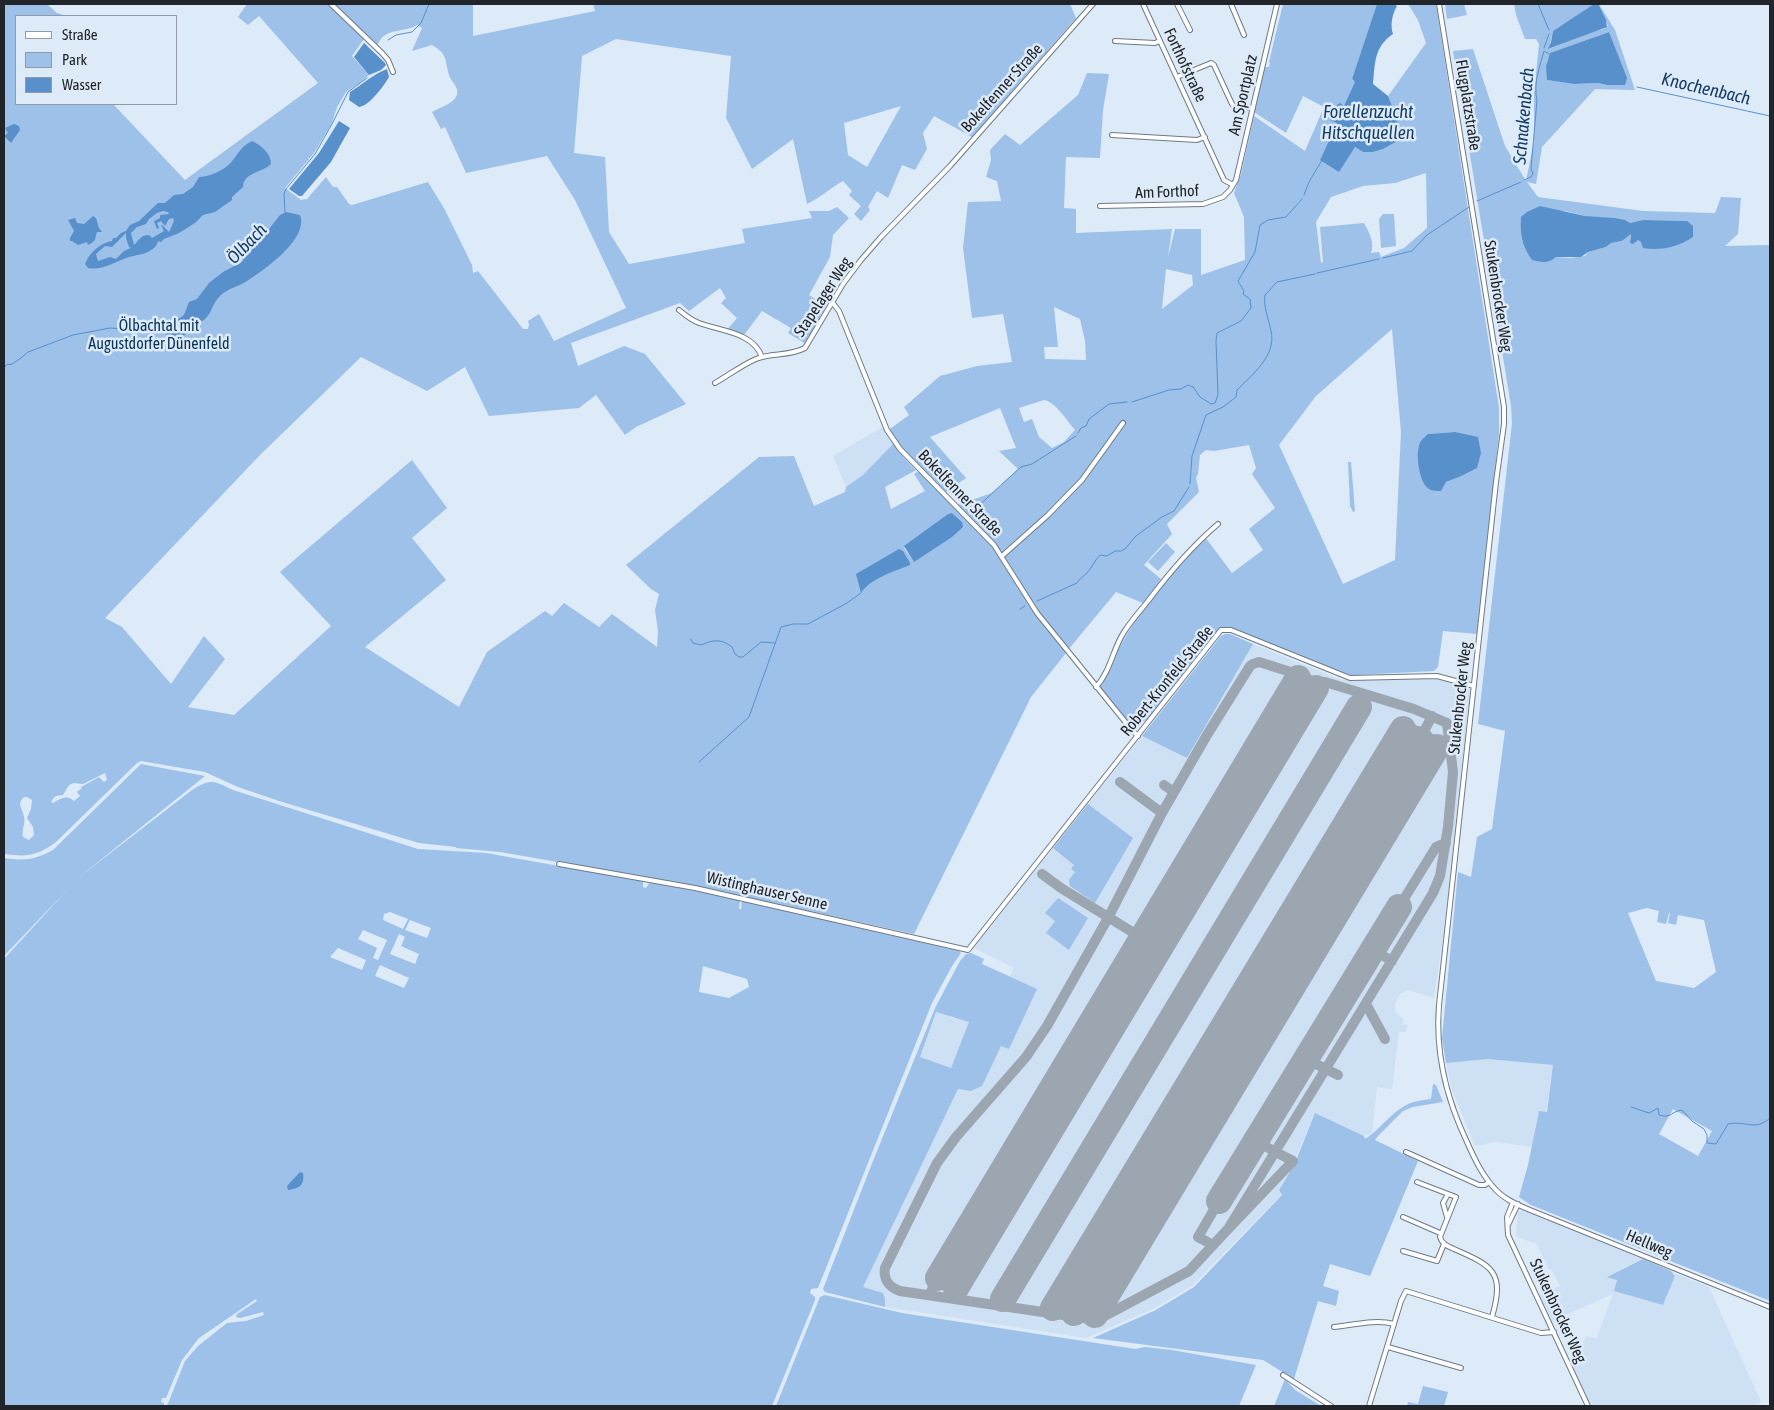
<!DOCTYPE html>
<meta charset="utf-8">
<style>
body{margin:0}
#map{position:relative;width:1774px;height:1410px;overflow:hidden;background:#ddeaf7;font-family:"Asap Condensed",sans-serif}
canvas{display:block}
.frame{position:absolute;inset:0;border:5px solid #21252a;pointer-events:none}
.legend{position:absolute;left:15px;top:15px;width:162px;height:90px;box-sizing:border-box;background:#ddeaf7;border:1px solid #929ba5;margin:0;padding:6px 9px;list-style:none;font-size:15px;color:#21252a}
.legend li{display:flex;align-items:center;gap:10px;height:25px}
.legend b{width:25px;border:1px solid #929ba5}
</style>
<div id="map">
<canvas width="1774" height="1410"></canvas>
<div class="frame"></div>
<ul class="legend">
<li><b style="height:6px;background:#fff"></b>Straße</li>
<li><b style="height:14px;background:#9dc1e9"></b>Park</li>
<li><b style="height:14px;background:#5890cc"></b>Wasser</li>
</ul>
</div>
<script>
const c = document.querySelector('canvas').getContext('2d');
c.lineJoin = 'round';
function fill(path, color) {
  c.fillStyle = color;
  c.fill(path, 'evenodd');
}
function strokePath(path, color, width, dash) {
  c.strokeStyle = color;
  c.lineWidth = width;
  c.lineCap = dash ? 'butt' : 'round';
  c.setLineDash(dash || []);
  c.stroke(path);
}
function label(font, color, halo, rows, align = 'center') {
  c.font = font + ' "Asap Condensed",sans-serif';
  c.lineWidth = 5;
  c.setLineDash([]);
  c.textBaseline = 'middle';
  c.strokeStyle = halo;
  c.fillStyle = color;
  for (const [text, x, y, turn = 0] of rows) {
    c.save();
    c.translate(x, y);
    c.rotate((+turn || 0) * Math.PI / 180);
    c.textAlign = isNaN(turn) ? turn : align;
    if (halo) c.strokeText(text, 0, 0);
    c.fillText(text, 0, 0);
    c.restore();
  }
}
fill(new Path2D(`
 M883 427 893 444 863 475 846 487 833 456Z
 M1253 644 1341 680 1434 678 1470 689 1447 907 1434 998 1408 990 1401 993 1397 999 1395 1005 1396 1012 1403 1019V1024L1407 1025 1406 1032H1399L1392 1089 1377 1087 1372 1133 1365 1136 1315 1113 1294 1162 1279 1189 1281 1195 1193 1285 1155 1308 1086 1338 885 1307V1299L863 1287 958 1089 950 1069 920 1057 936 1012 956 1019 993 969 1010 976 1014 968 974 948 1142 736 1187 758Z
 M1488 1059 1553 1065 1546 1113 1538 1112 1532 1147 1496 1142 1475 1146 1452 1090 1446 1063Z
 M1522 1211 1528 1212 1642 1259 1608 1276 1617 1280 1614 1291 1663 1305 1676 1274 1709 1287 1761 1402 1756 1406H1591L1574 1369 1586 1336 1597 1338 1613 1294 1552 1321 1540 1295 1560 1286 1551 1269 1549 1270 1537 1244 1516 1236 1518 1212Z`), '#cee0f3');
fill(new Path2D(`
 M4 4H47L57 13 67 16H16V104H113L185 180 318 83 259 16 248 25 238 17 247 4H473V36L595 11 593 4H1070L1076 18 972 137 934 116 923 133 927 149 915 170 902 165 888 198 877 191 868 207 870 210 861 221 854 214 861 206 849 195 852 191 843 181C830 188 820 198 807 204L793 139 752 169 726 118 731 56 616 39 582 56 574 153 605 157 609 232 629 264 745 243 742 229 812 218 809 211H829L837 207 849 218 833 235 830 257 809 295 826 306 806 344 788 333 791 328 762 311 744 335 727 330 737 318 721 303 726 298 720 288 689 311 680 303 571 343 578 366 624 346 645 354 686 404 636 427 625 435 596 395 579 408 489 416 465 367 427 391 361 357 259 456 105 618 122 627 171 684 204 636 225 659 188 707 234 715 331 626 280 572 412 460 447 508 412 538 446 580 365 647 459 707 487 652 545 611 552 616 564 603 599 627 612 614 657 647 658 631 655 610 659 594 651 589 626 565 759 457 794 456 814 506 845 492 846 487 863 475 893 444 904 458 916 470 885 487 891 509 925 491 914 474 919 471 993 546 1029 605 1066 653 1031 697 914 934 696 886 500 852 456 848V847L419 843 279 801 238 787 205 772 141 761 137 763 56 842C37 856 27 857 4 854ZM417 25 422 28 412 51 432 45C449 55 444 60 449 75 451 82 461 88 456 97 452 104 439 108 432 112L441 129 445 127 466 173 547 156 575 200 626 308 554 341 539 314 528 321 529 325 528 329H523L478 271 473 273 472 265 445 210 428 182 352 205 349 204 337 187H333L326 177 307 199 301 200 285 188 314 153 332 123 337 107 346 92 360 83 369 75 352 56 366 36 377 47C383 26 403 34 417 25ZM901 106 867 167 848 155 844 123ZM952 513 962 522 914 562 904 548 948 514ZM105 773 107 780 104 782 99 777 81 787 82 788 77 792 80 796 74 801C67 794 60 799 53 803L51 802C55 795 56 796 63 795L69 785 74 783 83 784ZM24 797H27L32 800 31 809 27 818 33 827 34 835 29 840 23 837C21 830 26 823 24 817 23 809 16 804 24 797Z
 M1283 4H1377V5L1352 80 1356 82 1320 160 1355 147 1363 152H1373L1383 149 1396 142 1400 135 1395 114 1388 96 1426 43 1418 20 1408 4H1436L1499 408V434L1477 634 1443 631 1438 667 1434 671 1355 675H1350L1231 628 1217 631 1149 718C1143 723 1135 725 1128 723L1099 687C1119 646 1142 604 1173 570 1183 558 1195 548 1205 537L1232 573 1263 550 1249 529 1275 508 1252 474 1256 468 1249 445 1214 451 1206 450 1200 455 1198 474 1196 478 1199 492 1167 524 1172 534 1144 565 1161 579 1143 603 1116 592 1068 650 1040 614 995 543 957 505 992 493 1018 469 999 451 1016 448 1000 408 930 437 966 478 946 492 901 447 890 429 909 415 904 407 940 376 977 366 1012 362 1003 314 972 318 963 248 968 202 1001 201 997 181 986 177 991 160 990 150 1005 134 1020 145 1078 95 1087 73 1109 74 1103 110 1100 158 1066 157 1064 208 1076 209V233L1172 229 1168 257 1175 229H1201V275L1245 260 1244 217 1234 193 1241 174 1254 116 1305 151 1324 107 1303 96 1286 133 1254 112 1264 67H1269L1270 63 1269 62ZM1426 173 1427 228 1404 248 1381 257 1379 252 1371 253C1375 243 1369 232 1364 223L1320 227 1323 262 1321 263 1316 222 1331 197 1363 186 1395 183ZM1166 269 1192 275 1193 285 1162 309ZM1054 307 1080 319 1085 341 1086 360 1045 359 1044 347H1058ZM1392 329 1401 432 1395 560 1343 584 1279 445 1316 396ZM1044 400C1056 402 1067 421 1075 430L1064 442 1052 448 1039 437 1032 419 1024 422 1019 408ZM1455 432 1459 477 1446 482 1428 434Z
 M1445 4H1464L1467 15 1447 19Z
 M1514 4H1594L1571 20 1553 31 1549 49 1595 31 1603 29 1608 26 1599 4 1615 30 1635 90 1595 89 1542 147 1536 184 1527 182 1538 197 1643 211 1715 213 1721 197 1741 198 1738 234 1725 246 1770 245V1301L1531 1205 1519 1197 1528 1165 1539 1111 1547 1112 1553 1065 1488 1059 1446 1063 1442 1038 1458 872 1471 877 1477 837 1492 829 1505 731 1478 724 1512 423 1511 406 1453 51 1473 49 1505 146 1526 181 1534 141V94L1539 44 1536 39H1525L1516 15ZM1609 32 1619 60 1622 85H1607L1598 83 1574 84 1547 80V61L1553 52ZM1540 206 1557 211H1565L1585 216 1630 223 1643 220 1687 221 1641 242 1638 240H1630L1631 234 1622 241 1611 243 1606 247 1588 252 1585 256 1570 258 1556 257 1522 241 1521 218ZM1647 908 1659 911 1657 922 1666 924 1669 913H1670L1668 923 1676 925 1678 915 1704 920 1716 972 1694 988 1656 981 1628 913ZM1673 1109 1712 1131 1698 1156 1659 1134Z
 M1383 214H1394L1396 246 1381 248 1379 219Z
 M1348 462H1351L1355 511 1353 512 1350 506Z
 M1166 543 1175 552 1158 571 1148 562Z
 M1225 634H1230L1253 644 1187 758 1142 736 1221 636Z
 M141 764 205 776 78 878 192 790C212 778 213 781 233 790L418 849 486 853 643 881V887L646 888 650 882 661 884 740 900 739 909H741L742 901 959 951 961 953 952 966 932 1003 818 1288 811 1289 810 1293 815 1297V1300L772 1406H167L185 1361 198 1346 227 1323 246 1321 264 1315 263 1312 240 1318 236 1317 237 1314 257 1301 256 1299 199 1338 182 1360 166 1398H162L161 1402 164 1403V1406H4V959L68 889 4 956V858C25 861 34 860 53 850ZM390 912 408 919 403 929 383 920 384 914ZM410 920 431 928 427 938 405 930ZM363 930 387 940 378 960 373 958 377 948 358 939ZM399 934 405 937 401 946 419 954 415 964 390 954ZM338 948 366 960 362 970 330 957ZM380 965 409 978 404 988 375 976ZM703 966 747 979 749 987 729 998 699 992Z
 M1088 804 1133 838 1095 903 1070 886 1069 880 1075 872 1071 869 1074 865 1053 848Z
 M1058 898 1088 918 1069 950 1046 933 1055 921 1045 913Z
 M971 953 984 959 982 964 1037 989 1009 1049 1001 1046 982 1086 971 1091 958 1089 863 1287 883 1293 885 1299V1307L825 1292 823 1289 871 1166 936 1006 960 961 966 954ZM936 1012 969 1022 951 1068 920 1057Z
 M1433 1084 1436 1085 1443 1102 1413 1107 1403 1111 1378 1136 1375 1140 1418 1161 1370 1276 1330 1264 1323 1286 1339 1291 1336 1306 1318 1301 1294 1379 1263 1360 1093 1338 1156 1310 1194 1287 1282 1195 1279 1190 1295 1163 1315 1113 1364 1136 1365 1139C1381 1129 1391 1112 1408 1104 1415 1101 1424 1100 1431 1099Z
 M1643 1259 1671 1271 1675 1276 1663 1305 1614 1291 1617 1280 1607 1277Z
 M825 1295 902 1313 1135 1349 1145 1347 1172 1350 1256 1365 1239 1406H776L820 1297Z
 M1285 1379 1295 1390 1321 1406H1274Z
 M1423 1386 1448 1392 1444 1406H1407L1408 1402 1418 1404Z`), '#9dc1e9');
fill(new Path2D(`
 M1377 4H1394L1397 6C1392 14 1390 26 1393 34 1374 47 1375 63 1373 84L1388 96 1395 113 1401 135 1396 142 1383 149 1373 152H1363L1355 147 1339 172 1320 160 1337 123 1330 120 1337 105 1340 103 1344 106 1355 82 1352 79Z
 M1594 4 1599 5 1606 20 1607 27 1548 49 1551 42 1553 31Z
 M1609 32 1627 78 1625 85H1607L1598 83 1574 84 1547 80 1546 66 1550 53Z
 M364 43 385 63 386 65 381 70 369 75 354 57Z
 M387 69 389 77C384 86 369 106 359 107L349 100 350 92C362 85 373 74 387 69Z
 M339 121 350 128 331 162 302 196H299L289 189 319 153Z
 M14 124 19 126 20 130 11 143 4 136 8 133 5 128Z
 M252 141C261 145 271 153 271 164 262 173 244 172 243 187L232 197V200L215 212 203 215 195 223 179 233 164 239 161 242 158 241C157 244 157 245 154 248 147 254 138 255 129 257 116 261 103 271 88 268L85 264C89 253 100 243 112 241L113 238H116L121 233 126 231 130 225 139 221 158 203H165L174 195 183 194 193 187 199 177C209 177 226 170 233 160 239 152 243 145 252 141ZM163 211 168 212 169 214 160 215V218L154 221 157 229 159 228 157 223 161 221 165 226 169 219 173 218 174 221 169 232 162 225H161L164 231 152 238 149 235C141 235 139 240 134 245L131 233 137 227 146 224 149 219 157 213ZM126 233V238L129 247 131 248 124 251 116 259 110 257 98 261 96 254 105 246 112 247Z
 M1540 206 1585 216 1614 218 1625 220 1630 223 1643 220 1687 221 1693 226V237C1678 247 1661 251 1643 248L1641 242 1638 240 1633 244 1630 243 1631 234 1622 241 1611 243 1606 247 1588 252 1581 257H1556C1549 264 1541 262 1532 260 1522 245 1520 236 1521 217L1527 212Z
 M286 212 300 215C309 239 264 270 247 281 238 287 228 288 220 296 213 302 212 312 206 318 201 323 194 325 189 329 186 333 184 338 179 340 175 342 172 341 168 341L166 334 177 320 184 315 189 302 197 299 209 283 223 272 242 262 253 243 262 238 280 215Z
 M93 216 96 218 99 228 102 232H97C94 241 97 240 88 245L87 242 78 245 72 241H70V238L74 231 68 220 75 218 77 223 84 224Z
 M1455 432 1478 437 1481 453 1477 468 1459 477 1446 482 1441 491C1438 491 1432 491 1429 489 1419 483 1415 453 1420 443 1421 440 1426 436 1428 434Z
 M952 513 962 522 963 527 952 537 914 562 904 546 948 514Z
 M899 549 903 551 910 563V565C893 572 871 578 861 593L856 574Z
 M300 1172 303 1173C305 1187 298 1188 288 1190L287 1186Z`), '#5890cc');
strokePath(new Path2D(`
 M1538 4 1549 30
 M388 40 396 35 412 32 421 23 429 4
 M1544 48 1549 34
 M1637 87 1770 116
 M1524 180 1531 177 1533 173 1531 169 1537 100C1533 84 1540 66 1544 51L1549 54
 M1304 195 1309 182 1322 160
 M1477 201 1521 182
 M285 212 284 194 286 189 315 154 333 122 348 92 367 78
 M1383 258 1412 251 1427 235 1469 207
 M1317 273 1379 259
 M4 368 6 365 12 364 21 358 28 352 73 335 110 328 123 329
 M1132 402 1169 390 1181 389 1188 385 1193 387 1200 397 1211 404 1215 403 1218 395 1216 341 1217 333 1241 321 1251 308 1250 299 1243 294 1244 291 1238 281 1255 252 1260 225 1268 220 1286 217 1302 199
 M1078 433 1081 428 1086 426 1089 419 1109 404 1127 402
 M1190 484 1192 456 1206 415 1223 407 1236 397 1237 390C1252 375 1277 355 1271 331 1269 319 1263 307 1265 295L1277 282 1315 274
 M1001 485 1021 467 1032 464 1076 436
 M972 512 1000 486
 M1037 601 1077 583C1080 578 1083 577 1086 574 1092 568 1094 561 1100 555L1107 556 1115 551H1121L1125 549 1136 536 1162 517 1174 511 1189 487
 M1020 609 1025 606
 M691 639 693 643 701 645C713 640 720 638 732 647L735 654 739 657H743L761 642 775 643
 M699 762 749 717 781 627 793 624H808L847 603 861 593
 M1631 1107 1649 1113 1658 1108 1659 1115C1672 1119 1671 1111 1682 1110L1692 1121 1704 1129 1707 1135V1143L1716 1144 1728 1124C1745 1120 1755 1132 1770 1118`), '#5890cc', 1);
strokePath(new Path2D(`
 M1405 725 1439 743 1450 744
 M1420 739 1432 716
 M1120 782 1162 813
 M1164 785 1174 792
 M1222 806 1239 816
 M1042 874 1061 888 1142 938
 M1399 907 1436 847 1446 843
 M1373 950 1392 961
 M1366 1004 1385 1039
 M1306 1059 1338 1075
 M1014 1151 1032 1161
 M1115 1205 1150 1224
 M1228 1229 1189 1271 1097 1320 900 1291C889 1287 883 1279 885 1268L937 1163 956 1137 1026 1057 1047 1026 1108 918 1162 813 1207 735 1250 666 1253 664 1259 662 1297 674 1319 684 1325 682 1414 709 1447 723 1453 772 1448 827 1440 876 1433 893 1228 1229 1293 1161C1281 1155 1268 1148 1256 1141
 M1213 1245 1198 1237 1219 1201
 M929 1295 938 1278`), '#9ca6b1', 10);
strokePath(new Path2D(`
 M1219 1201 1399 907
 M938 1278 1298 678
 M956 1288 1316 688
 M1003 1299 1359 707
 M1053 1308 1403 729
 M1074 1313 1420 739
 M1095 1315 1437 747`), '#9ca6b1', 26);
const minor = new Path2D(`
 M331 4 382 53 388 60 393 72
 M1143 4 1224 180 1233 185
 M1177 4 1190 30
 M1231 4 1244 35
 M1439 4 1504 407V424L1496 482 1439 1005C1435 1054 1446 1098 1467 1142 1475 1160 1483 1177 1497 1191 1506 1200 1518 1205 1530 1210L1770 1307
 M1115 41 1155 43 1160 41
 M1177 77 1211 63 1214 65 1232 104 1236 108H1253
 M1112 135 1197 140 1205 137
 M1100 206 1203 204 1223 197 1230 190 1236 180 1277 4
 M832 302 839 311 887 430 900 449 994 545 1037 613 1131 729 1138 736
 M679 310C685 315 691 320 699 323 720 331 753 332 762 357
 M715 383C729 375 742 365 756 359 772 352 788 357 805 348L843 284 861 260 881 237 950 166 1093 4
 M1002 556 1048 515 1082 480 1123 423
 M1096 687C1110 672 1113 649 1124 632 1131 621 1140 611 1148 601 1169 573 1191 547 1218 524
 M559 864 695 888 968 950 1221 630H1231L1350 678 1437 676 1474 686
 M1406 1152 1479 1185H1485L1489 1182
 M1417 1182 1456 1197 1440 1237C1442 1244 1447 1246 1454 1249 1493 1266 1505 1272 1492 1317
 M1513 1202 1507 1217 1508 1235 1588 1406
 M1403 1217 1440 1233
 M1447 1217 1443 1203 1448 1194
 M1508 1225 1518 1204
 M1403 1251 1437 1261 1444 1244
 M1334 1327C1353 1325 1376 1319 1394 1324
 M1388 1347 1461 1368
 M1283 1375 1331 1406
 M1369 1406 1401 1301 1406 1291 1541 1333 1554 1332`);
strokePath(minor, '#6f7a86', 6);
strokePath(minor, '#fff', 4);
label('16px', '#21252a', '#ddeaf7', [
 ["Forthofstraße",1185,65,65],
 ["Bokelfenner Straße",1002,88,-48],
 ["Am Sportplatz",1243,95,-77],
 ["Flugplatzstraße",1468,105,81],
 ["Am Forthof",1167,192,-2],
 ["Stukenbrocker Weg",1498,296,81],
 ["Stapelager Weg",823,297,-57],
 ["Bokelfenner Straße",960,493,46],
 ["Robert-Kronfeld-Straße",1167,681,-51],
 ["Stukenbrocker Weg",1460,698,-84],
 ["Wistinghauser Senne",767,891,13],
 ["Hellweg",1649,1244,23],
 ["Stukenbrocker Weg",1558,1311,65]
]);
label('16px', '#073259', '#ddeaf7', [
 ["Ölbachtal mit",159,326],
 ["Augustdorfer Dünenfeld",159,344]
]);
label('italic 18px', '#143d64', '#ddeaf7', [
 ["Knochenbach",1706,89,13],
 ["Forellenzucht",1368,112],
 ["Hitschquellen",1368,133],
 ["Schnakenbach",1524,116,-85],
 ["Ölbach",247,244,-46]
]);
</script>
